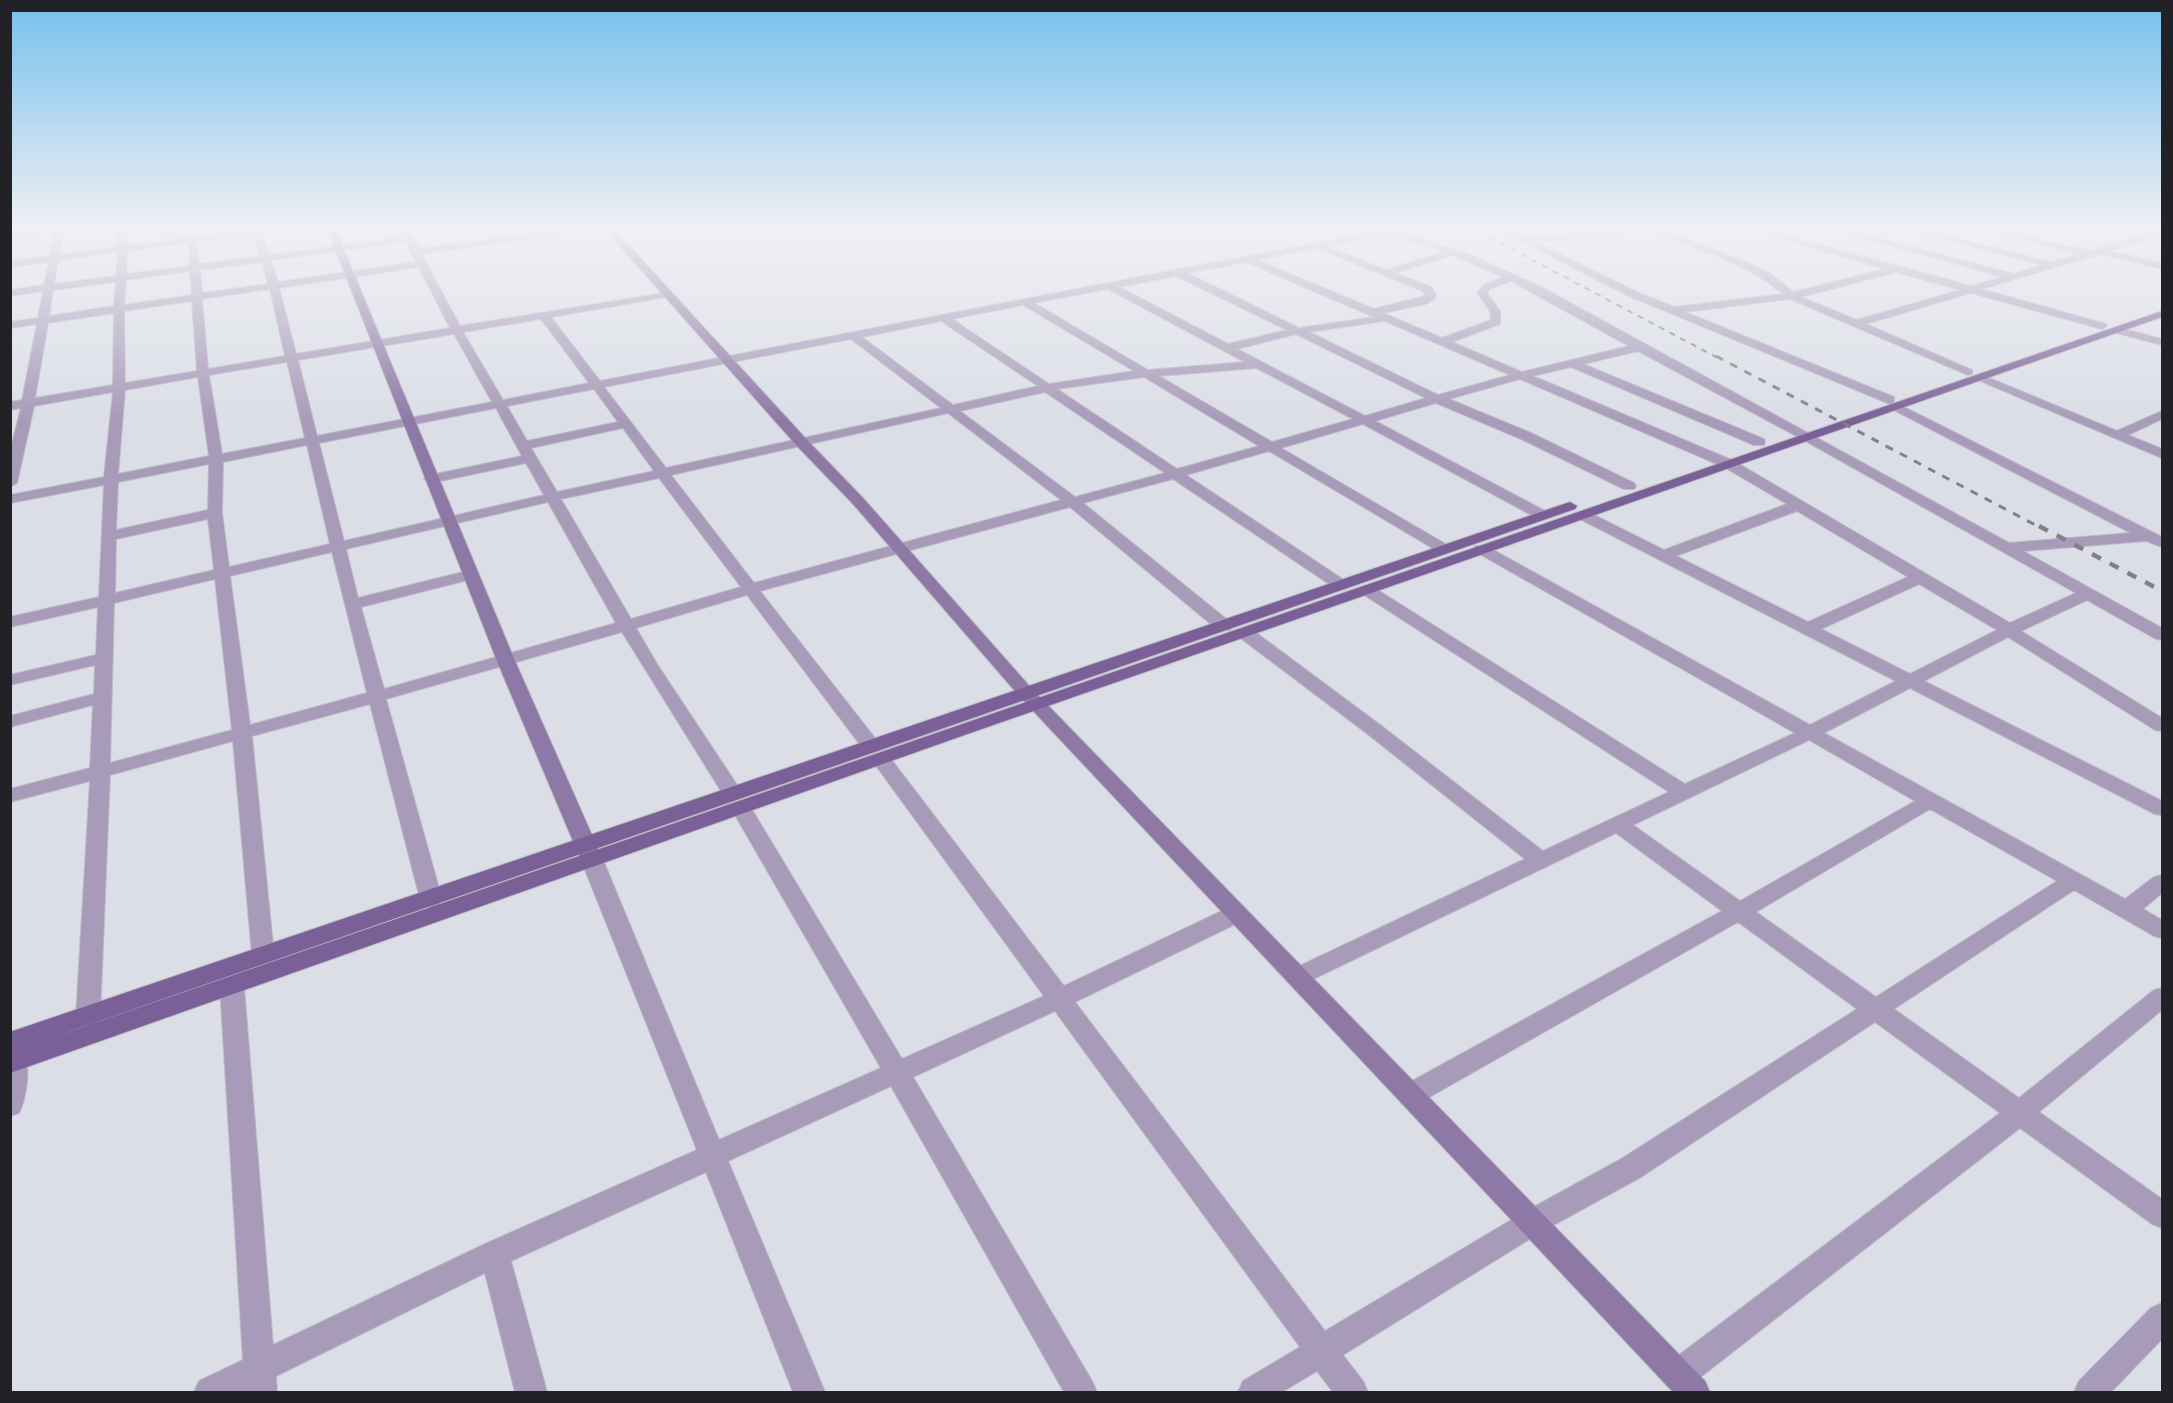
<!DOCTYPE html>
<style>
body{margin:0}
#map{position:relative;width:2173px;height:1403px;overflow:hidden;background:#dcdee7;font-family:"IBM Plex Serif",serif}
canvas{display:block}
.frame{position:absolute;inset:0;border:12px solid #222226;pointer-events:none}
</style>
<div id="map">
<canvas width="2173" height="1403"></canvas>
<div class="frame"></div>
</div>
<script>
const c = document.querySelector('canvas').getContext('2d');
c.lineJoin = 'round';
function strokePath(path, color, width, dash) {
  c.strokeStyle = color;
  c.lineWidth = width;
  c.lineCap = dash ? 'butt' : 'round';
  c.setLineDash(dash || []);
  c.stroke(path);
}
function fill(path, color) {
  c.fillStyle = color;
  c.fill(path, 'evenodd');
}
const street = new Path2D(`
 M56 226H64L59 255 118 247 117 226H125L127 246 174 240 140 226H152L186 238 253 229 252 226H260L261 228 302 226 298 229 263 233 269 255 403 237 398 226H406L419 249 578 226H599L595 229 421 254 460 326 671 292V296L667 297 551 317 600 381 1403 226H1420L1400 232 1468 254 1541 287 2009 543 2131 533 1890 408 1892 405H1900L2162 537V547L2146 541 2023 551 2162 628V640L2156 639 2087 600 2021 631 2162 718V731L2155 730 2008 637 1924 681 2162 801V815L2155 814 1910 688 1824 733 2125 899 2154 877 2162 875V893L2143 909 2162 920V938L2154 936 2074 890 1894 1009 2019 1098 2154 990 2162 988V1010L2039 1112 2162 1199V1228L2152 1224 2020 1128 1689 1386 1678 1391 1667 1386 1662 1375 1667 1364 2000 1113 1875 1022 1641 1177 1541 1232 1343 1355 1363 1381 1368 1392H1333L1317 1371 1282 1392H1238L1243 1381 1300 1347 1055 1011 913 1077 1092 1381 1097 1392H1064L891 1086 728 1161 825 1392H793L706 1172 511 1261 547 1392H515L485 1273 276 1376 277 1392H194L199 1381 243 1360 220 987 224 981 232 978 240 981 244 987 273 1345 485 1244 697 1150 581 860 585 855 592 853 599 855 603 860 719 1140 881 1068 731 808 734 803 741 801 748 803 902 1059 1044 996 874 763 871 759 874 755H888L1064 986 1228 908 1236 906 1244 908 1247 914 1244 920 1075 1002 1325 1331 1521 1214 1621 1159 1857 1009 1738 922 1419 1103 1410 1106 1401 1103 1397 1095 1401 1087 1722 911 1616 833 1305 983 1297 986 1289 983 1285 977 1289 971 1525 859 1365 732 1239 637 1237 633 1239 629H1251L1379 724 1543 851 1669 792 1361 593 1359 590 1361 587H1373L1685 784 1795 733 1476 552 1473 549 1476 546H1486L1810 725 1896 681 1578 518 1576 515 1578 512H1588L1664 550 1787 504 1724 467 1520 379 1449 399 1531 433 1634 483 1636 486 1634 489H1624L1521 439 1436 403 1375 421 1547 512 1549 515 1547 518H1537L1363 424 1281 448 1449 546 1452 549 1449 552H1439L1269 451 1186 475 1347 582 1349 585 1347 588H1335L1173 479 1083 503 1230 622 1232 626 1230 630H1218L1070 507 760 591 878 742 880 746 878 750H864L747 595 636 628 657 664 743 794 740 799 733 800 726 799 622 632 386 699 442 899 439 905 431 907 423 905 420 899 370 704 252 736 274 955 271 961 263 964 255 961 252 955 233 741 110 775 100 1016 97 1023 88 1026 79 1023 76 1016 90 781 10 802V789L90 768 93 705 10 727V716L94 694 95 665 10 685V675L96 655 98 607 10 627V617L99 597 104 485 10 503V495L104 477 113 392 34 406 17 483 10 487V452L21 408 10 410V402L22 400 37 324 10 328V322L38 318 43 291 10 296V290L44 285 49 262 10 267V261L50 256 55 231 10 238V232ZM254 234 260 256 199 264 197 242ZM1389 234 1444 252 1386 270 1326 246ZM406 242 416 262 278 282 271 260ZM189 243 190 266 126 274 127 251ZM1316 248 1423 291 1425 296 1374 309 1257 260ZM118 252 116 276 54 284 58 260ZM1453 255 1503 277 1484 285 1477 293 1490 311 1491 320 1442 338 1383 313 1426 304 1435 298 1436 294 1431 287 1395 273ZM262 262 268 284 202 293 200 270ZM1246 262 1374 317 1299 328 1187 273ZM419 267 450 328 296 354 279 288ZM190 271 192 295 124 305 126 280ZM1176 276 1287 330 1228 344 1119 287ZM1511 281 1629 346 1522 372 1452 342 1500 324V311L1487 293 1490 289ZM116 282 114 306 49 316 53 290ZM270 289 285 356 208 369 202 299ZM1108 289 1245 362 1148 370 1034 303ZM192 301 197 371 125 383 124 311ZM1023 305 1134 371 1049 384 952 319ZM114 313 113 385 35 398 48 323ZM541 319 589 383 503 400 463 332ZM941 321 1038 386 953 405 862 337ZM1385 321 1510 375 1438 395 1309 332ZM454 334 492 402 317 436 298 360ZM1296 334 1426 398 1365 416 1237 349ZM851 339 941 408 666 468 604 387ZM1638 351 1802 439 2076 593 2010 623 1734 461 1533 376 1571 367 1754 445H1764L1765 442 1764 439 1583 364ZM287 362 305 438 222 454 209 375ZM1256 368 1268 374 1353 419 1272 442 1159 376ZM198 377 209 456 118 474 125 390ZM1144 377 1259 446 1177 469 1057 389ZM594 389 618 422 527 441 507 406ZM1045 392 1165 473 1075 497 960 411ZM496 408 522 456 431 475 424 479 431 483 526 463 544 495 344 541 319 443ZM948 413 1061 500 754 583 671 475ZM623 428 654 471 557 492 531 448ZM307 445 330 544 229 567 222 513 223 462ZM209 464 208 510 116 530 118 482ZM659 478 741 587 631 619 561 499ZM548 502 616 623 384 689 361 607 476 578 479 575 471 570 358 598 346 549ZM1797 511 1908 577 1808 622 1676 556ZM208 519 214 570 115 593 116 539ZM332 552 367 693 250 725 230 576ZM215 579 232 730 110 763 114 603ZM1919 584 1997 630 1910 674 1821 629ZM1809 740 1915 801 1740 901 1633 825ZM1930 809 2057 881 1876 997 1756 912Z
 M1492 226H1503L1525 237 1668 226 1667 229 1663 230 1753 265 1771 274 1793 292 1885 269 1738 226C1749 226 1762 231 1772 231 1786 230 1798 226 1812 226L1781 234 1971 286 2003 277 1820 226H1834L2014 274 2041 265 1894 226H1908L2051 262 2079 254 1968 226C1980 226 1996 232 2005 231 2019 230 2033 226 2047 226L2015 234 2089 251 2149 233 2126 226 2162 229V235L2109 251 2162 263V269L2100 254 1981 289 2106 324 2107 326 2102 329 1971 293 1866 324 1972 370V374L1968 375 1790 299 1685 312 1894 397V403L1890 404 1629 296ZM1650 231C1695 249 1746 262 1783 294L1674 307 1637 292 1535 242ZM1896 272 1960 290 1857 320 1801 297Z
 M2117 327 2162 339V345L2113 332 2112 330Z
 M1982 375 2117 431 2162 411V419L2128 435 2162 449V458L1978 380V376Z
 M15 1052 24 1055C31 1069 26 1099 19 1113L10 1116V1053Z
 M2162 1303V1339L2111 1392H2074L2079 1381 2151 1308Z`);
const secondary = new Path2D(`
 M326 226H334L515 661 603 860 599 865 592 867 585 865 581 860 497 661Z
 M602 226H611L808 441 863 498 1033 690 1705 1381 1710 1392H1673L1021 698 853 504 798 447Z`);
const primary = new Path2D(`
 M2162 311V317L956 738 10 1073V1052Z
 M1570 502 1577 506 1575 509 10 1052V1032Z`);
strokePath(street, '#bbbcc4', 2);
strokePath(secondary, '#bbbcc4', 2);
strokePath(primary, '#bbbcc4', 2);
fill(street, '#a89ab9');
fill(secondary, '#8e78a5');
fill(primary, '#7b6097');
strokePath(new Path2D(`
 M1468 226 1718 358`), '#818289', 2, [6, 6]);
strokePath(new Path2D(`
 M1716 356 2041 528`), '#818289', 3, [8, 8]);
strokePath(new Path2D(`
 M2039 526 2162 591`), '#818289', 4.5, [10, 10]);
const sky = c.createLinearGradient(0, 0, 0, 422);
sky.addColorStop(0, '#76bfec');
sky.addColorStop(0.54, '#eff0f4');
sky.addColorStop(1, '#eff0f400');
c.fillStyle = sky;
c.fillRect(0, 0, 2173, 422);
</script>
